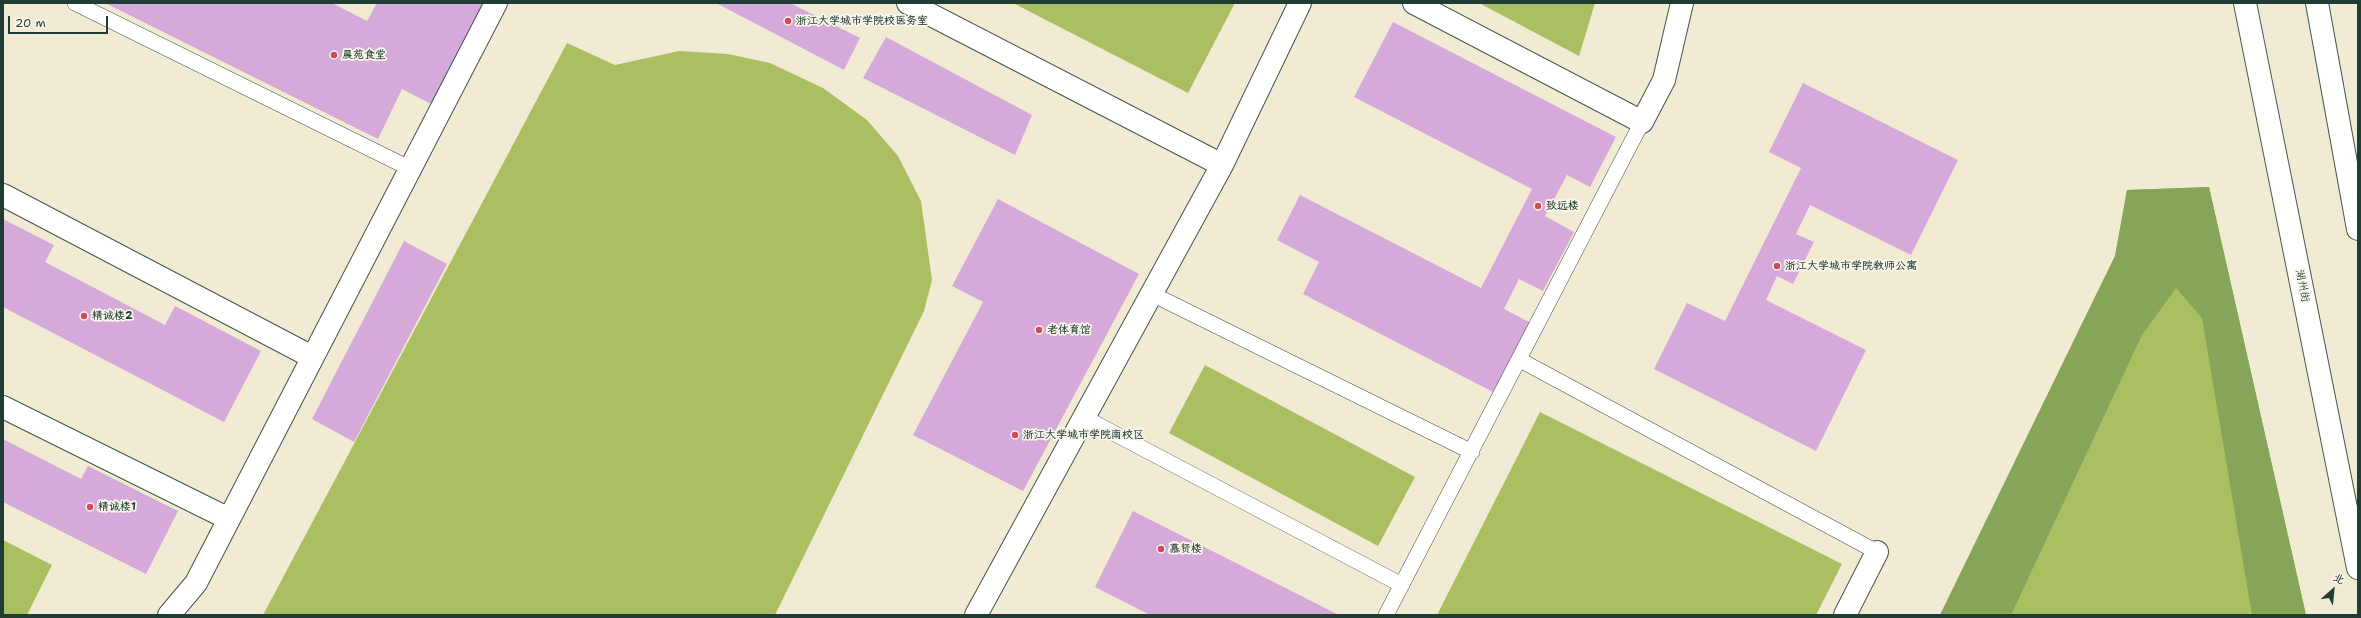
<!DOCTYPE html>
<meta charset="utf-8">
<style>
body{margin:0}
#map{position:relative;width:2361px;height:618px;overflow:hidden;background:#f2ebd3;font-family:"Shantell Sans","LXGW WenKai TC",sans-serif}
canvas{display:block}
.frame{position:absolute;inset:0;border:4px solid #1f3d34;pointer-events:none}
.north{position:absolute;left:2313px;top:570px;width:40px;height:40px;-webkit-text-stroke:3px #fbf7ec;paint-order:stroke;rotate:27deg;font-size:11px;font-weight:700;line-height:16px;text-align:center;color:#1f3d34}
.north::after{content:'';display:block;margin:auto;width:14px;height:18px;background:#1f3d34;clip-path:polygon(50% 0,100% 100%,50% 72%,0 100%)}
.scale{position:absolute;left:8px;top:16px;width:100px;height:18px;box-sizing:border-box;border:2px solid #1f3d34;border-top:0;padding-left:5px;font-size:12px;line-height:14px;white-space:nowrap;color:#1f3d34;-webkit-text-stroke:3px #fbf7ec;paint-order:stroke}
</style>
<div id="map">
<canvas width="2361" height="618"></canvas>
<div class="frame"></div>
<div class="north">北</div>
<div class="scale">20 m</div>
</div>
<script>
const c = document.querySelector('canvas').getContext('2d');
c.lineJoin = 'round';
function fill(path, color) {
  c.fillStyle = color;
  c.fill(path, 'evenodd');
}
function strokePath(path, color, width, dash) {
  c.strokeStyle = color;
  c.lineWidth = width;
  c.lineCap = dash ? 'butt' : 'round';
  c.setLineDash(dash || []);
  c.stroke(path);
}
function label(font, color, halo, rows, align = 'center') {
  c.font = font + ' "Shantell Sans","LXGW WenKai TC",sans-serif';
  c.lineWidth = 3.5;
  c.setLineDash([]);
  c.textBaseline = 'middle';
  c.strokeStyle = halo;
  c.fillStyle = color;
  for (const [text, x, y, turn = 0] of rows) {
    c.save();
    c.translate(x, y);
    c.rotate((+turn || 0) * Math.PI / 180);
    c.textAlign = isNaN(turn) ? turn : align;
    if (halo) c.strokeText(text, 0, 0);
    c.fillText(text, 0, 0);
    c.restore();
  }
}
fill(new Path2D(`
 M1013 3H1235L1188 93Z
 M1479 3H1595L1579 56Z
 M567 43 615 65 679 51 728 54 770 63 823 88 867 120 898 156 921 201 932 280 924 311 775 615H263Z
 M2209 187 2306 615H1940L2115 256 2127 190Z
 M1205 365 1415 477 1378 546 1169 433Z
 M1540 412 1842 564 1816 615H1437Z
 M3 540 52 565 27 615H3Z`), '#aabe62');
fill(new Path2D(`
 M2209 187 2306 615H2252L2202 318 2176 288 2142 335 2011 615H1940L2115 256 2127 190Z`), '#87a558');
fill(new Path2D(`
 M105 3H332L367 21 377 3H484L433 105 402 89 378 139Z
 M716 3H790L860 38 844 70Z
 M1393 22 1616 137 1590 187 1567 175 1545 216 1574 232 1543 291 1519 279 1504 309 1531 323 1495 393 1303 294 1319 262 1277 240 1300 195 1481 288 1532 189 1354 97Z
 M886 37 1032 115 1015 155 863 78Z
 M1803 83 1958 160 1911 255 1810 205 1796 234 1814 242 1793 284 1777 276 1766 300 1866 350 1816 451 1654 369 1687 303 1725 321 1801 168 1769 152Z
 M998 199 1139 274 1023 491 913 435 983 302 952 286Z
 M3 219 54 245 45 262 165 325 175 306 261 351 224 422 3 307Z
 M404 241 447 264 354 442 312 419Z
 M3 439 81 479 88 466 178 511 146 574 3 502Z
 M1133 511 1339 615H1150L1095 587Z`), '#d5a9da');
const lane = new Path2D(`
 M75 3 409 168
 M1152 294 1472 452
 M1520 360 1877 552
 M1085 418 1402 585
 M1386 615 1642 122`);
const street = new Path2D(`
 M908 3 1222 165
 M1414 3 1642 122 1664 80 1682 3
 M3 195 312 357
 M3 407 229 519
 M169 615 196 583 496 3
 M976 615 1222 165 1300 3
 M1845 615 1877 552`);
const secondary = new Path2D(`
 M2245 3 2358 568
 M2317 3 2358 229`);
strokePath(lane, '#3f574c', 16);
strokePath(street, '#3f574c', 24);
strokePath(secondary, '#3f574c', 24);
strokePath(lane, '#fff', 15);
strokePath(street, '#fff', 22);
strokePath(secondary, '#fff', 22);
for (const [x, y, r, color] of [
 [788,21,4,"#d1495b"],
 [334,55,4,"#d1495b"],
 [1538,206,4,"#d1495b"],
 [1777,266,4,"#d1495b"],
 [84,316,4,"#d1495b"],
 [1039,330,4,"#d1495b"],
 [1015,435,4,"#d1495b"],
 [90,507,4,"#d1495b"],
 [1161,549,4,"#d1495b"]
]) {
  const dot = new Path2D();
  dot.arc(x, y, r, 0, 2 * Math.PI);
  c.fillStyle = color;
  c.fill(dot);
  strokePath(dot, '#fbf7ec', 1.5);
}
label('bold 11px', '#1f3d34', '#fbf7ec', [
 ["浙江大学城市学院校医务室",796,21],
 ["晨苑食堂",342,55],
 ["致远楼",1546,206],
 ["浙江大学城市学院教师公寓",1785,266],
 ["精诚楼2",92,316],
 ["老体育馆",1047,330],
 ["浙江大学城市学院南校区",1023,435],
 ["精诚楼1",98,507],
 ["慕贤楼",1169,549]
], 'left');
label('11px', '#1f3d34', '#fbf7ec', [
 ["湖州街",2302,286,79]
]);
</script>
